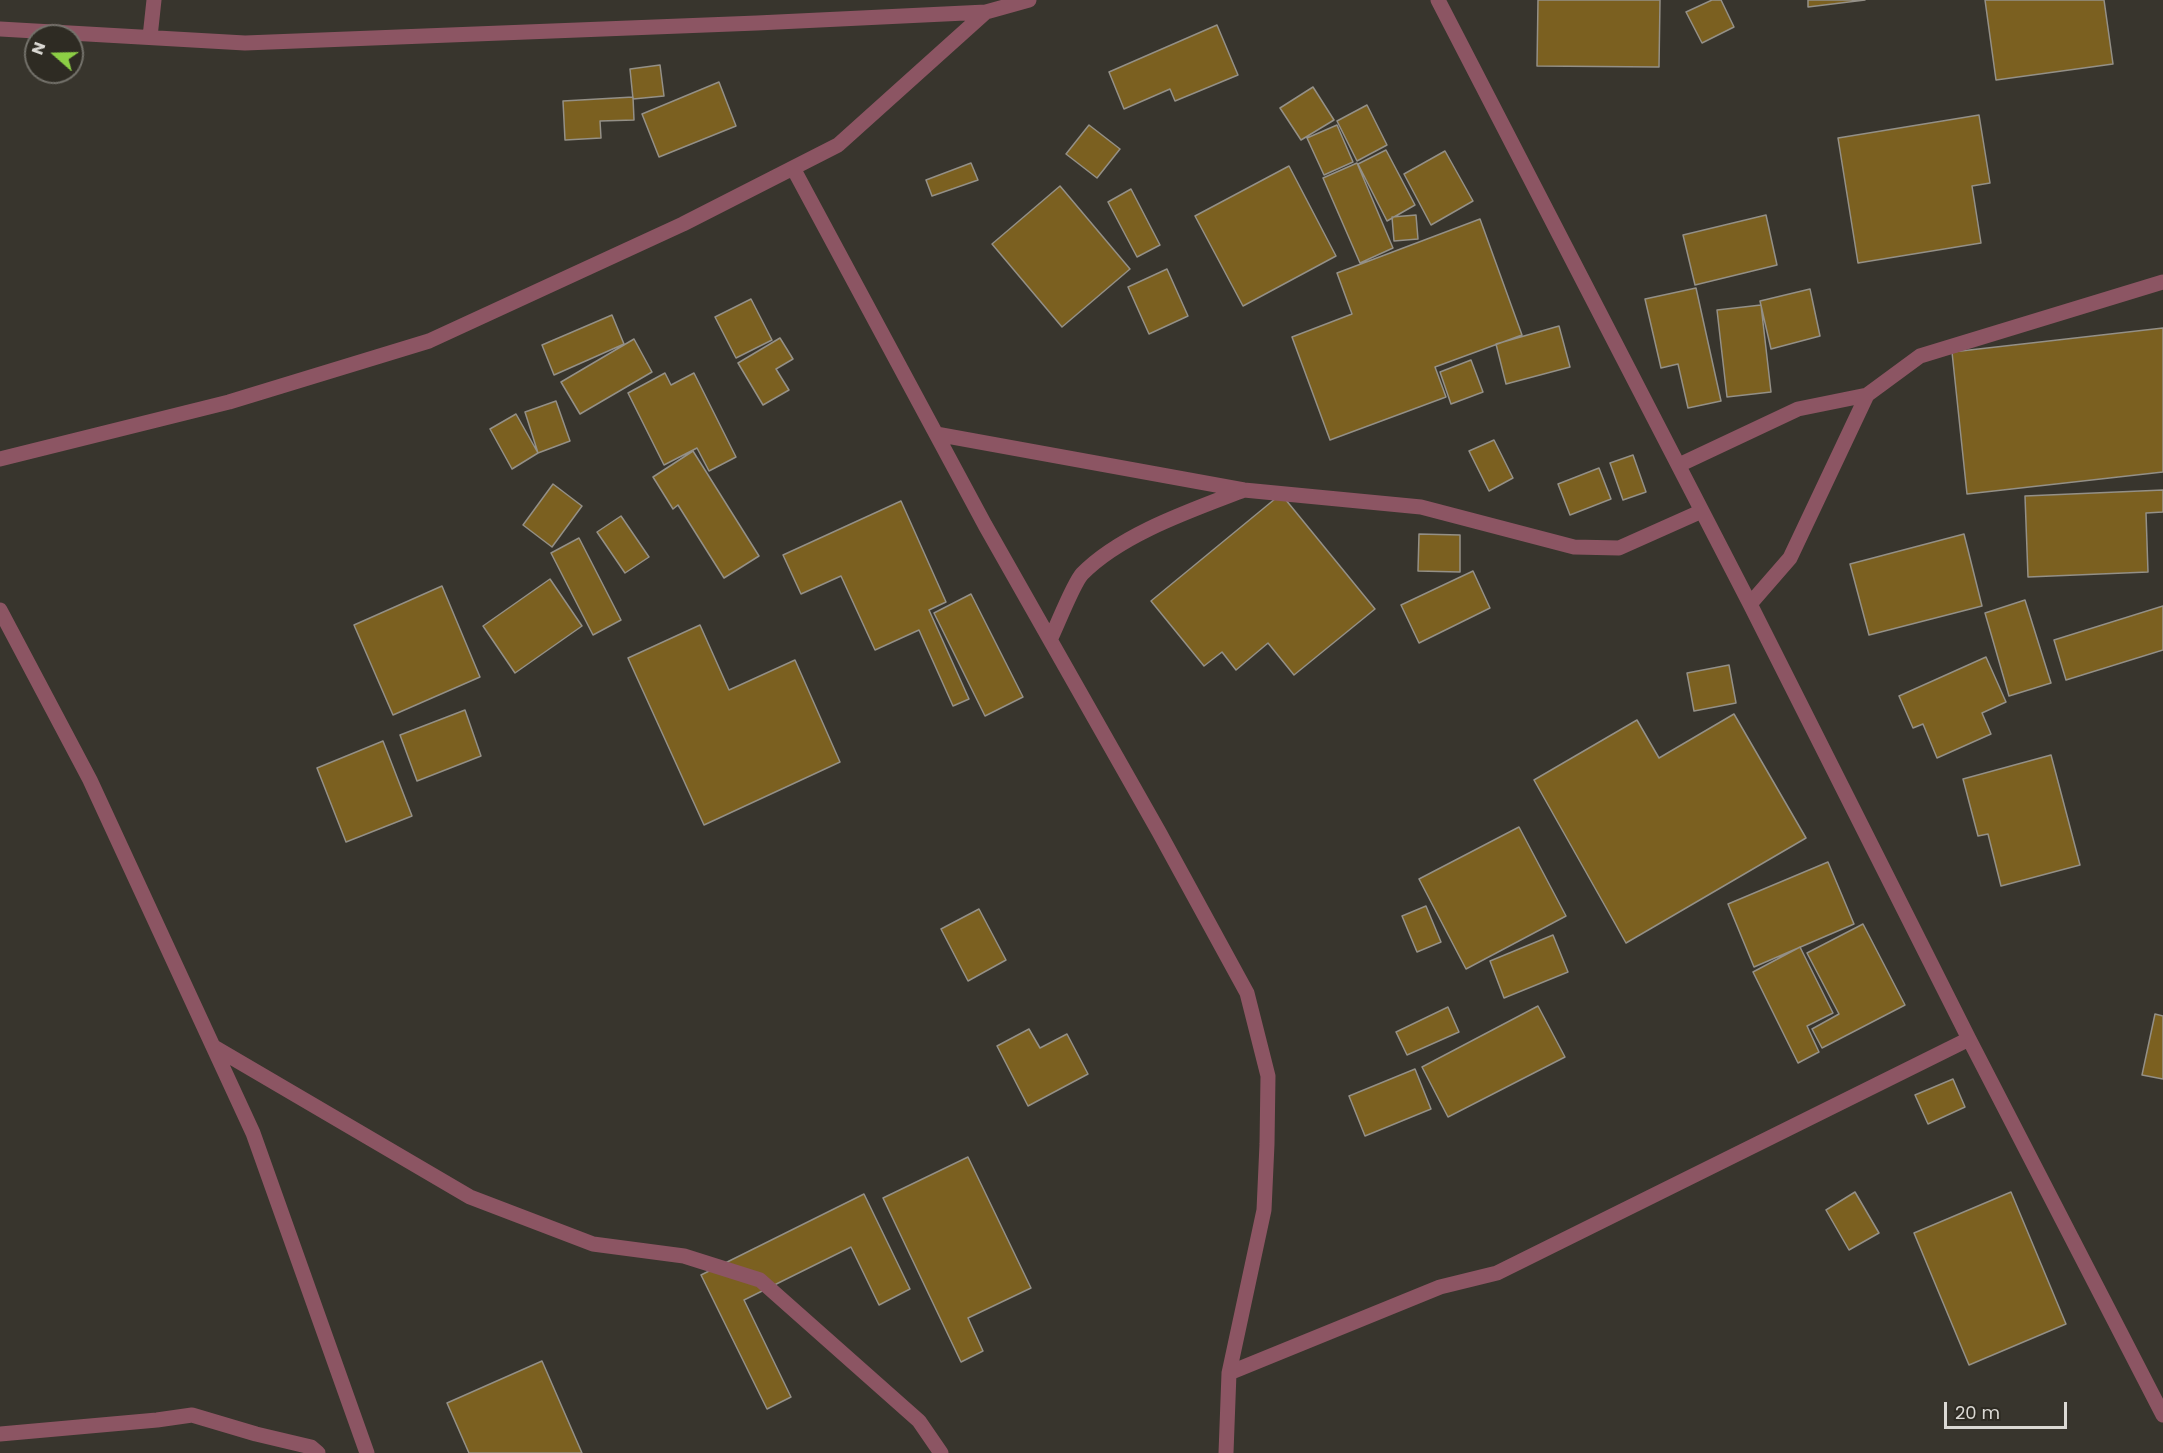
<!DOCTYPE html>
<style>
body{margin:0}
#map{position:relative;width:2163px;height:1453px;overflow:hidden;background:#38352d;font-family:Poppins,sans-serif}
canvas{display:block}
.north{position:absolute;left:24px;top:24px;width:60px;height:60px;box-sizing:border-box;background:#2e2b23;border:2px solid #73716a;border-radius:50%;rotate:290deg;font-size:16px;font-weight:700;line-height:24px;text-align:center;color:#dbd9d4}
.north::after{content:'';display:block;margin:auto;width:21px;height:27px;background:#8cce45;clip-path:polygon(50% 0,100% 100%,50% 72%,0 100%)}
.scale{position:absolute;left:1944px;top:1402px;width:123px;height:27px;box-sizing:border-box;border:3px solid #dbd9d4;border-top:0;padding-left:8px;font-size:18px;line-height:21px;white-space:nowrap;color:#dbd9d4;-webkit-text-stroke:4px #2e2b23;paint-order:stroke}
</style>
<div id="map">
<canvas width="2163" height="1453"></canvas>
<div class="north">N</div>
<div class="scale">20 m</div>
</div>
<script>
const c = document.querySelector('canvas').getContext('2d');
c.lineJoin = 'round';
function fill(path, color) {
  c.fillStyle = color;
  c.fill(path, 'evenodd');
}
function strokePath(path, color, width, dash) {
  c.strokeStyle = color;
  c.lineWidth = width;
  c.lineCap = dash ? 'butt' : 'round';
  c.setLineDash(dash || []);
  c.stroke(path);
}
const building = new Path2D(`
 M1538 0H1660L1659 67 1537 66Z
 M1712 0H1721L1734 27 1702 43 1686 12Z
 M1808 0H1865L1808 7Z
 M1985 0H2104L2113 64 1996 80Z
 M1217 25 1238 75 1175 101 1170 89 1124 109 1109 72Z
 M660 65 664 96 633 99 630 69Z
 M719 82 736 126 659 157 642 114Z
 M1313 87 1334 120 1301 140 1280 108Z
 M633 97 634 120 600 121 601 138 565 140 563 101Z
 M1367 105 1387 145 1357 161 1337 121Z
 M1979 115 1990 183 1972 186 1981 243 1858 263 1838 138Z
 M1089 125 1120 149 1097 178 1066 154Z
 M1337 125 1353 162 1324 175 1307 138Z
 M1386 150 1415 205 1387 221 1358 164Z
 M1445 151 1473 201 1431 225 1404 174Z
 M971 163 978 180 932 196 926 180Z
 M1357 163 1393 248 1360 263 1323 178Z
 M1289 166 1336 256 1243 306 1195 216Z
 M1060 186 1130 269 1062 327 992 244Z
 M1131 189 1160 245 1137 257 1108 202Z
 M1416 215 1418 239 1394 241 1392 217Z
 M1766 215 1777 265 1695 285 1683 235Z
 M1480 219 1522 335 1435 367 1446 397 1330 440 1292 337 1352 314 1337 273Z
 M1167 269 1188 316 1149 334 1128 287Z
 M1696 288 1721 401 1688 408 1678 364 1661 368 1645 299Z
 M1810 289 1820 336 1771 349 1760 301Z
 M751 299 772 340 736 358 715 317Z
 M1761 305 1771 392 1727 397 1717 310Z
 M612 315 624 344 554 375 542 345Z
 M1559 326 1570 367 1506 384 1496 344Z
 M2163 328V472L1967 494 1952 352Z
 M780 338 793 359 776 369 789 390 763 405 738 363Z
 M634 339 652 372 580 414 561 382Z
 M1471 360 1483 392 1451 404 1440 372Z
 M665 373 671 385 694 373 736 457 709 471 697 448 664 465 628 393Z
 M556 401 570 441 538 453 525 412Z
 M516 414 538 453 512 469 490 429Z
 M1494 440 1513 478 1489 491 1469 451Z
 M693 451 759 556 724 578 678 505 673 509 653 477Z
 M1633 455 1646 492 1623 500 1610 463Z
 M1599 468 1611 499 1570 515 1558 484Z
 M553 484 582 506 552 547 523 525Z
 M2163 490V512L2146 513 2148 572 2028 577 2025 496Z
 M1281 494 1375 609 1294 675 1268 643 1236 670 1222 652 1204 666 1151 601Z
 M901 501 946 602 929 610 969 699 953 706 919 630 875 650 841 576 801 594 783 555Z
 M621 516 649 557 625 573 597 532Z
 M1419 534 1460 535V572L1418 571Z
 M1964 534 1982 606 1869 635 1850 564Z
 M579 538 621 620 593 635 551 553Z
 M1473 571 1490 608 1419 643 1401 605Z
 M550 579 582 626 515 673 483 626Z
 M442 586 480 677 393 715 354 625Z
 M971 594 1023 697 985 716 934 613Z
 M2025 600 2051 683 2009 696 1985 613Z
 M2163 606V650L2066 680 2054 640Z
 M700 625 729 690 795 660 840 762 704 825 628 658Z
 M1986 657 2006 702 1982 713 1991 734 1937 758 1923 724 1913 728 1899 696Z
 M1729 665 1736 703 1694 711 1687 673Z
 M465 710 481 756 417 781 400 735Z
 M1734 714 1806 838 1626 943 1534 780 1637 720 1659 758Z
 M383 741 412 816 346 842 317 768Z
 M2051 755 2080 865 2001 886 1988 834 1978 836 1963 779Z
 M1519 827 1566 916 1466 969 1419 879Z
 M1828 862 1854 924 1754 967 1728 904Z
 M1426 906 1441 942 1417 952 1402 916Z
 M979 909 1006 960 968 981 941 929Z
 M1863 924 1905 1005 1822 1048 1812 1029 1839 1014 1807 953Z
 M1553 935 1568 972 1504 998 1490 961Z
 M1800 947 1833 1013 1807 1026 1819 1052 1798 1063 1753 972Z
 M1538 1006 1565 1057 1448 1117 1422 1067Z
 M1448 1007 1459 1032 1407 1055 1396 1032Z
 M2155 1014 2163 1016V1079L2142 1075Z
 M1029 1029 1040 1048 1067 1034 1088 1074 1028 1106 997 1046Z
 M1415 1069 1431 1109 1365 1136 1349 1096Z
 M1953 1079 1965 1107 1928 1124 1915 1095Z
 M968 1157 1031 1288 968 1318 983 1351 961 1362 883 1198Z
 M1855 1192 1879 1233 1849 1250 1826 1210Z
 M2011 1192 2066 1324 1969 1365 1914 1233Z
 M864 1194 910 1289 879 1305 851 1247 744 1300 791 1397 767 1409 701 1275Z
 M542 1361 582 1453H469L447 1403Z`);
fill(building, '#7b6020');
strokePath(building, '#949087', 1.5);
strokePath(new Path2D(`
 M1438 0 1750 604 1969 1039 2163 1415
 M0 29 245 43 757 23 986 12 1029 0
 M150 37 154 0
 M793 168 985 525 1159 832 1247 993 1268 1076 1267 1144 1264 1210 1229 1373 1226 1453
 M936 434 1244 490 1421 507 1574 547 1619 548 1702 511
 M0 459 229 402 429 341 683 224 838 145 986 12
 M1679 465 1798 409 1867 395 1920 356 2163 282
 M1750 604 1790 558 1867 395
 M0 610 90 780 253 1133 367 1453
 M1050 640C1057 626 1073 584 1082 574 1121 534 1192 510 1244 490
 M214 1047 470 1197 593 1244 684 1256 760 1280 919 1421 941 1453
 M1229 1373 1440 1287 1497 1273 1969 1039
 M0 1434 157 1420 192 1415 256 1434 311 1447 318 1453`), '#8c5563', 15);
</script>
